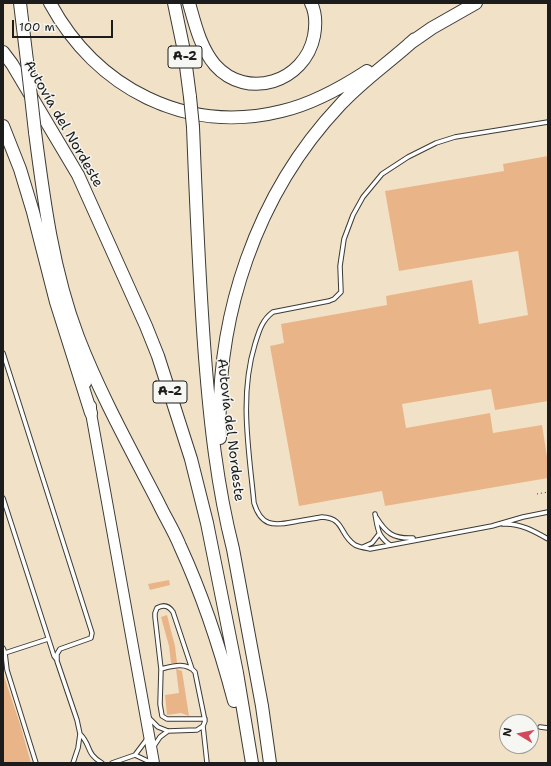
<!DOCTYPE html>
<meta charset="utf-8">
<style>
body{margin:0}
#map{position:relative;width:551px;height:766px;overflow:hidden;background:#f1e2c7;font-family:"Shantell Sans",sans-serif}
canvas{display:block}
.frame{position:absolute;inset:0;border:4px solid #1c1c1c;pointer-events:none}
.north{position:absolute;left:499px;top:714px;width:40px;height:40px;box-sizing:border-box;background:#f6f6f2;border:1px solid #9f9f9c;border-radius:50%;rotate:280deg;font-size:11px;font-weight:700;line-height:16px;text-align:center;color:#1c1c1c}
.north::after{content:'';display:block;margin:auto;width:14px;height:18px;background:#d1495b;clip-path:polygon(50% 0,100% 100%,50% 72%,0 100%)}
.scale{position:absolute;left:12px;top:20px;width:101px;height:18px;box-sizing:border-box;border:2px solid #1c1c1c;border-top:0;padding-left:5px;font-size:12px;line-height:14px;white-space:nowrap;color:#1c1c1c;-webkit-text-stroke:3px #f6f6f2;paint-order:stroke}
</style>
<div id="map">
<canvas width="551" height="766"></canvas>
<div class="frame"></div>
<div class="north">N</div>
<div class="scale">100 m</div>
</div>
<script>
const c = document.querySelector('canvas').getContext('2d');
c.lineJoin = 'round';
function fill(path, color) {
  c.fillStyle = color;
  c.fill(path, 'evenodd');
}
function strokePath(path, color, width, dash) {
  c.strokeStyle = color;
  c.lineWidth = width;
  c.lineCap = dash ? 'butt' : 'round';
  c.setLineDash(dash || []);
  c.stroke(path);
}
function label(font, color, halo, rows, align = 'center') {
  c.font = font + ' "Shantell Sans",sans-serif';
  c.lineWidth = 3;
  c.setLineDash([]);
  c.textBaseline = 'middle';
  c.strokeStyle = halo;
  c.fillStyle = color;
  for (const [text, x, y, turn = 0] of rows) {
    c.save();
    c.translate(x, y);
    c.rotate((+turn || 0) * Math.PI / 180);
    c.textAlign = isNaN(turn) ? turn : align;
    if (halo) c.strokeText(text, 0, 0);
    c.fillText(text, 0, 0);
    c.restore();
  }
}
fill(new Path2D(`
 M548 156V401L495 410 491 389 402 404 406 428 490 413 493 433 542 425 548 463V478L385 506 382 491 299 506 270 346 284 343 281 324 387 305 386 296 472 280 479 324 528 315 518 251 399 271 385 191 504 171 503 164Z
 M169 580 170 585 150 590 148 584Z
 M167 615 175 646 177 663H171L169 646 161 617Z
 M176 669 182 671 189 716 181 713 167 715 165 695 179 693Z
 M3 676H4L20 724 31 763H3Z`), '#e9b588');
const service = new Path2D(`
 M548 122 455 137 436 143 408 157 382 174 363 197 353 215 344 239 340 266 341 292 334 299 329 301 273 312C262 320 259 331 255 344 239 396 249 450 254 503 261 526 273 526 293 522 303 520 312 519 322 517 345 518 339 535 355 545 359 547 365 548 370 549L492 526 523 517 548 512
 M3 353 92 633 91 638 60 649 57 654V661L77 720 80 734 78 748 73 763
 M3 498 54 656 57 660
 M375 514C378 529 377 535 390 545
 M376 517C386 533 393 539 413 538
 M503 524C520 523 534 531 548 539
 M363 547 372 543 379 534
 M3 648 5 653 7 670 36 763
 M5 653 48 639
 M192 669 173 612C169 606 164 604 157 608L155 613V617L161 669 160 704 162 716 167 719H205
 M150 719 158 727 168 731 197 730 203 726 205 721 195 672C186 662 173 666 161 669
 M203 726 207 763
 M540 727 548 728
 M80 734C92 746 85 753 102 763
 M154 746 160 737 168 731
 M135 755 152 763
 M112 763 135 755 147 739`);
const primary = new Path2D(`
 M80 351 86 383
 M91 406V413L154 763`);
const motorway = new Path2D(`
 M20 3 27 61
 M50 3C96 88 186 135 282 111 312 104 341 88 367 71
 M174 3 184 51 190 97
 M189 3C195 24 200 47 215 65 247 101 305 82 314 36 316 25 316 13 311 3
 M409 44 432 28 476 3
 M3 52 12 64 78 175 146 326 158 356 191 459 207 523 237 673 252 763
 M3 126 20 169 33 212 56 302 91 413
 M193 127C196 204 199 280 205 357 210 421 217 486 233 549L262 706 270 763
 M35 132C44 202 53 271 78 337 100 394 130 448 158 502 165 517 174 531 180 546 203 596 220 648 234 701
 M220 438C215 317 256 194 340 105 363 80 390 62 415 39`);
strokePath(service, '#3c3a36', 5.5);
strokePath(primary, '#3c3a36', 12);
strokePath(motorway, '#3c3a36', 14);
strokePath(new Path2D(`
 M537 494 548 492`), '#3c3a36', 1, [1, 3]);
strokePath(service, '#fff', 3.5);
strokePath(primary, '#fff', 10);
strokePath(motorway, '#fff', 12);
const motorwayBridge = new Path2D(`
 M27 61 35 132
 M190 97 193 127`);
strokePath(motorwayBridge, '#3c3a36', 14, []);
strokePath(motorwayBridge, '#fff', 12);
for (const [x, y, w] of [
 [185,57,34],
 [170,392,34]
]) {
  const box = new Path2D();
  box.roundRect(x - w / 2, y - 11, w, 22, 3);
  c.fillStyle = '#f6f6f2';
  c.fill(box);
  strokePath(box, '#1c1c1c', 1);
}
label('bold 13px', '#1c1c1c', null, [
 ["A-2",185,57],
 ["A-2",170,392]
]);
label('14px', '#1c1c1c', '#f6f6f2', [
 ["Autovía del Nordeste",63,124,60],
 ["Autovía del Nordeste",230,430,83]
]);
</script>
